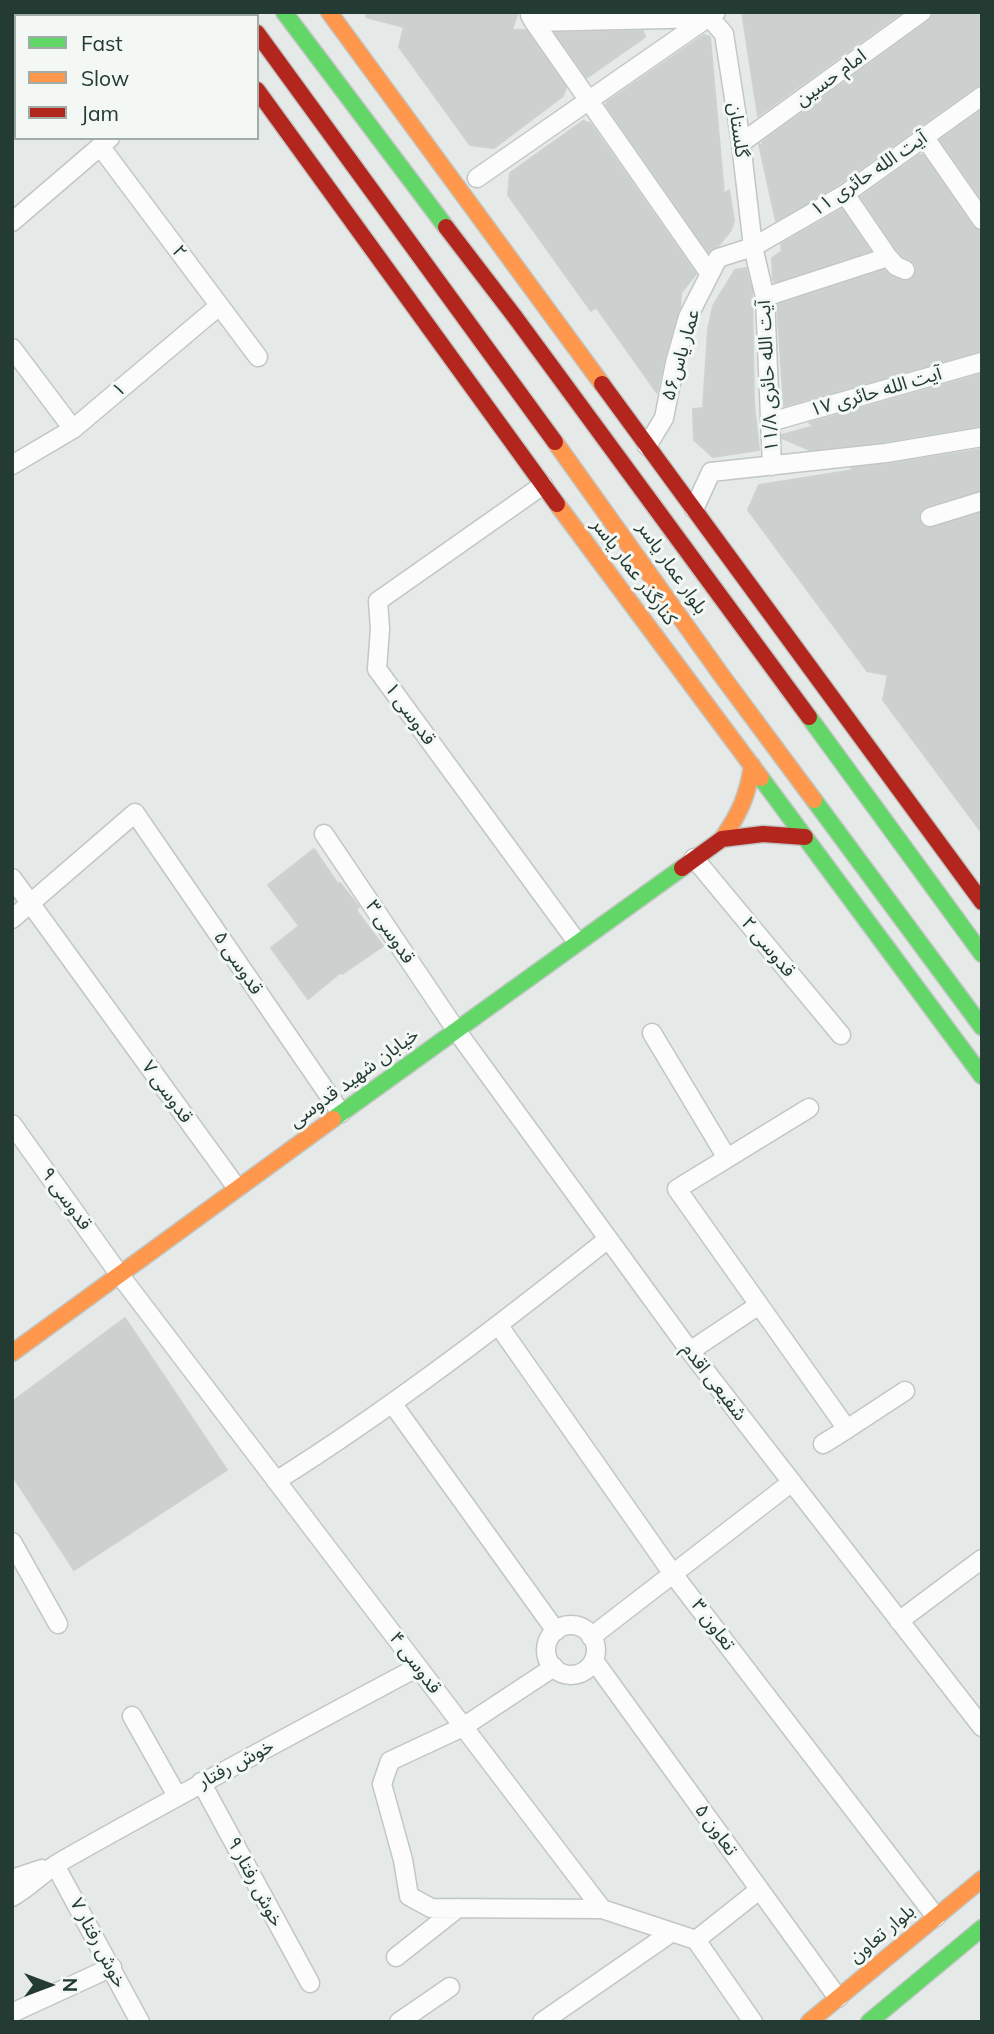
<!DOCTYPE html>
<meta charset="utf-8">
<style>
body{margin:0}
#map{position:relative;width:994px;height:2034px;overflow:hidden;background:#e5e9e7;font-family:Mulish,sans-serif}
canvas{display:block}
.frame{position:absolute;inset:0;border:14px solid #243b33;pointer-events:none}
.legend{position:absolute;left:14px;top:14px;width:245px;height:126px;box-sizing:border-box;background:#f3f8f5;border:2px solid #a0aca7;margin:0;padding:9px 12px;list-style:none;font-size:21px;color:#243b33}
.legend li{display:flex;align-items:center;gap:14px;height:35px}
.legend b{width:35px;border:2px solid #a0aca7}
.north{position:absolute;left:14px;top:1950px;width:70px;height:70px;-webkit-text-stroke:5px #f3f8f5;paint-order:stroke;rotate:90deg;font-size:19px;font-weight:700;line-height:28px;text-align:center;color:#243b33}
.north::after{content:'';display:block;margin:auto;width:24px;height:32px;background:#243b33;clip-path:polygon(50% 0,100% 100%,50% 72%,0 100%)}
</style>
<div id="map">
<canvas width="994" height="2034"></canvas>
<div class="frame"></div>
<ul class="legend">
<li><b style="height:9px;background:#63d668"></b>Fast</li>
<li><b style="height:9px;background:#ff974d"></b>Slow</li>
<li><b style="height:9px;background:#b3261e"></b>Jam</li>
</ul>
<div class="north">N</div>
</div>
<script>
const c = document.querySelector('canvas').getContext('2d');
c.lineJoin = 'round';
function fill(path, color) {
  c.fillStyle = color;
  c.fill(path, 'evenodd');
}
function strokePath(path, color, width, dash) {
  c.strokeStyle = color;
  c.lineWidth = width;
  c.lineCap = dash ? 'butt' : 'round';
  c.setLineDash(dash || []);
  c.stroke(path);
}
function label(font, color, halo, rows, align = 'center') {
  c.font = font + ' Mulish,"Noto Sans Arabic",sans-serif';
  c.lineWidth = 6;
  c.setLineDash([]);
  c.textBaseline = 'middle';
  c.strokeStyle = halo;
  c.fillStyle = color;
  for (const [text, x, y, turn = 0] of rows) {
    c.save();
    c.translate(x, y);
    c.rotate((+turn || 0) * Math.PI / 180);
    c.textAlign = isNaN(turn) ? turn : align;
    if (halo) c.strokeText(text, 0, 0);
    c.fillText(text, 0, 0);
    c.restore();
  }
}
const building = new Path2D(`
 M367 12H518L512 30H526L566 87 563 96 494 148 470 145 399 47 404 27 366 17Z
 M742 12H902L758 116Z
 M933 12H982V85L975 87 832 189 776 221 759 144 763 147 762 142 929 21Z
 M643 31 645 37 588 77H586L555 33Z
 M704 35 710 37 724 194 729 190 734 221 731 230 718 246 708 252 606 105 607 102Z
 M982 110V200L940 140Z
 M583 121 590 123 696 274 681 293 680 308 664 360 657 393 596 307 591 311 508 195 510 173Z
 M919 155H923L973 226 982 231V351L784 406 777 305 884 270 891 276 900 280 907 281 912 279 916 269 915 264 903 257 897 250 861 197Z
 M842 209 870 251 775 282 773 280 772 258 782 251 781 244Z
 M746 268 752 290 754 404 759 450 713 457 694 440 693 409 703 408 708 330 713 306 735 270Z
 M982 374V426L884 442 810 450 782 438V435L814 426 809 423Z
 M982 449V490L927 506 921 510 919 515 922 525 928 528 982 513V833L883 700 888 675 867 671 748 510 759 485 854 470 851 468 888 464Z
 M314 849 338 884 340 883 359 907 356 910 383 946 342 974 341 972 308 999 271 948 299 926 268 885Z
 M125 1318 227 1470 74 1570 12 1475V1402Z`);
fill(building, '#ccd0ce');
strokePath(building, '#cdd2d0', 2);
const street = new Path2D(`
 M705 12 724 34 741 143 753 247 765 297 772 466
 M12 15 16 12
 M530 15 534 22 709 18
 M534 22 710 274
 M925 138 982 220
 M741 143 922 12
 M100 146 258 357
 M477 178 716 12
 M845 194 888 257 896 266 905 270
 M12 222 110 138
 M765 297 888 257
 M12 348 73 429
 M770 422 982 362
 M647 446 664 418 675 363 688 317 718 258 753 247 845 194 982 96
 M12 465 73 429 219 306
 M543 485 378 601 380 629 377 669 577 942
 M694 509 711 472 886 453 982 437
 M930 517 982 501
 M324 834 456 1030 690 1351 982 1727
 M694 858 841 1035
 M12 878 237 1188
 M12 919 135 813 341 1113
 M652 1033 727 1158
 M809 1108 677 1189 847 1429 905 1391
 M12 1124 119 1274 602 1909 696 1940 759 1890
 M499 1326 673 1574 936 1917
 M690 1351 759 1305
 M392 1403 556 1631
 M823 1444 847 1429
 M276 1481C392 1408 501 1324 608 1239
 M12 1542 58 1624
 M899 1621 982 1559
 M546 1650a25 25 0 1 1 50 0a25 25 0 1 1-50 0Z
 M591 1637 792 1482
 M595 1662 838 1998
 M554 1667 463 1727 390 1761 382 1784 403 1860 409 1896 431 1908 602 1909
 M132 1716 177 1796
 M201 1782 310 1983
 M55 1865 140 2022
 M12 1879 42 1869
 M12 1897C30 1887 43 1872 60 1862 178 1795 298 1731 418 1667
 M696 1940 753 2022
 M396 1957 458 1908
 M12 2013 112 1967
 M399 2022 450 1987
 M542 2022 672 1932`);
const fast = new Path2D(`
 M199 12 202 16
 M284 12 446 227
 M809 717 982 954
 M761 778 982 1076
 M814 800 982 1027
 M333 1119 682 868
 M869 2022 982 1928`);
const slow = new Path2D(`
 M329 12 602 384
 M555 442 722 676 814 800
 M557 504 761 778
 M722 839C739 814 748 796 752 765
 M12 1353 333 1119
 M809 2022 982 1879`);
const jam = new Path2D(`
 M242 12 245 16
 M257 33 555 442
 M257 90 557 504
 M446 227 515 317 809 717
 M602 384 982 902
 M682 868 722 839 763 834 805 837`);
strokePath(street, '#c2c6c4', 21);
strokePath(fast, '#c0c7c4', 19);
strokePath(slow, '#c0c7c4', 19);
strokePath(jam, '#c0c7c4', 19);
strokePath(street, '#fbfcfb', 18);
strokePath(fast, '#63d668', 16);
strokePath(slow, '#ff974d', 16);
strokePath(jam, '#b3261e', 16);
label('19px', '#243b33', '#f3f8f5', [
 ["امام حسین",831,78,-36],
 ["گلستان",738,130,82],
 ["آیت الله حائری ۱۱",869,174,-34],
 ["۲",179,252,53],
 ["عمار یاس۵۶",681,355,-74],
 ["آیت الله حائری ۱۱/۸",768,376,-93],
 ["۱",119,390,-40],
 ["آیت الله حائری ۱۷",876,392,-16],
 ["بلوار عمار یاسر",672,568,55],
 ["کنارگذر عمار یاسر",634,572,53],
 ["قدوسی ۱",410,714,54],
 ["قدوسی ۳",390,932,56],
 ["قدوسی ۲",768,947,50],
 ["قدوسی ۵",238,963,56],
 ["خیابان شهید قدوسی",354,1078,-36],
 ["قدوسی ۷",167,1092,54],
 ["قدوسی ۹",66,1199,54],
 ["شفیعی اقدم",714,1382,52],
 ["تعاون ۳",713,1625,53],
 ["قدوسی ۴",415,1663,53],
 ["خوش رفتار",236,1764,-28],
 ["تعاون ۵",716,1830,54],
 ["خوش رفتار ۹",255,1882,62],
 ["بلوار تعاون",882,1934,-40],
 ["خوش رفتار ۷",98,1943,62]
]);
</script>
